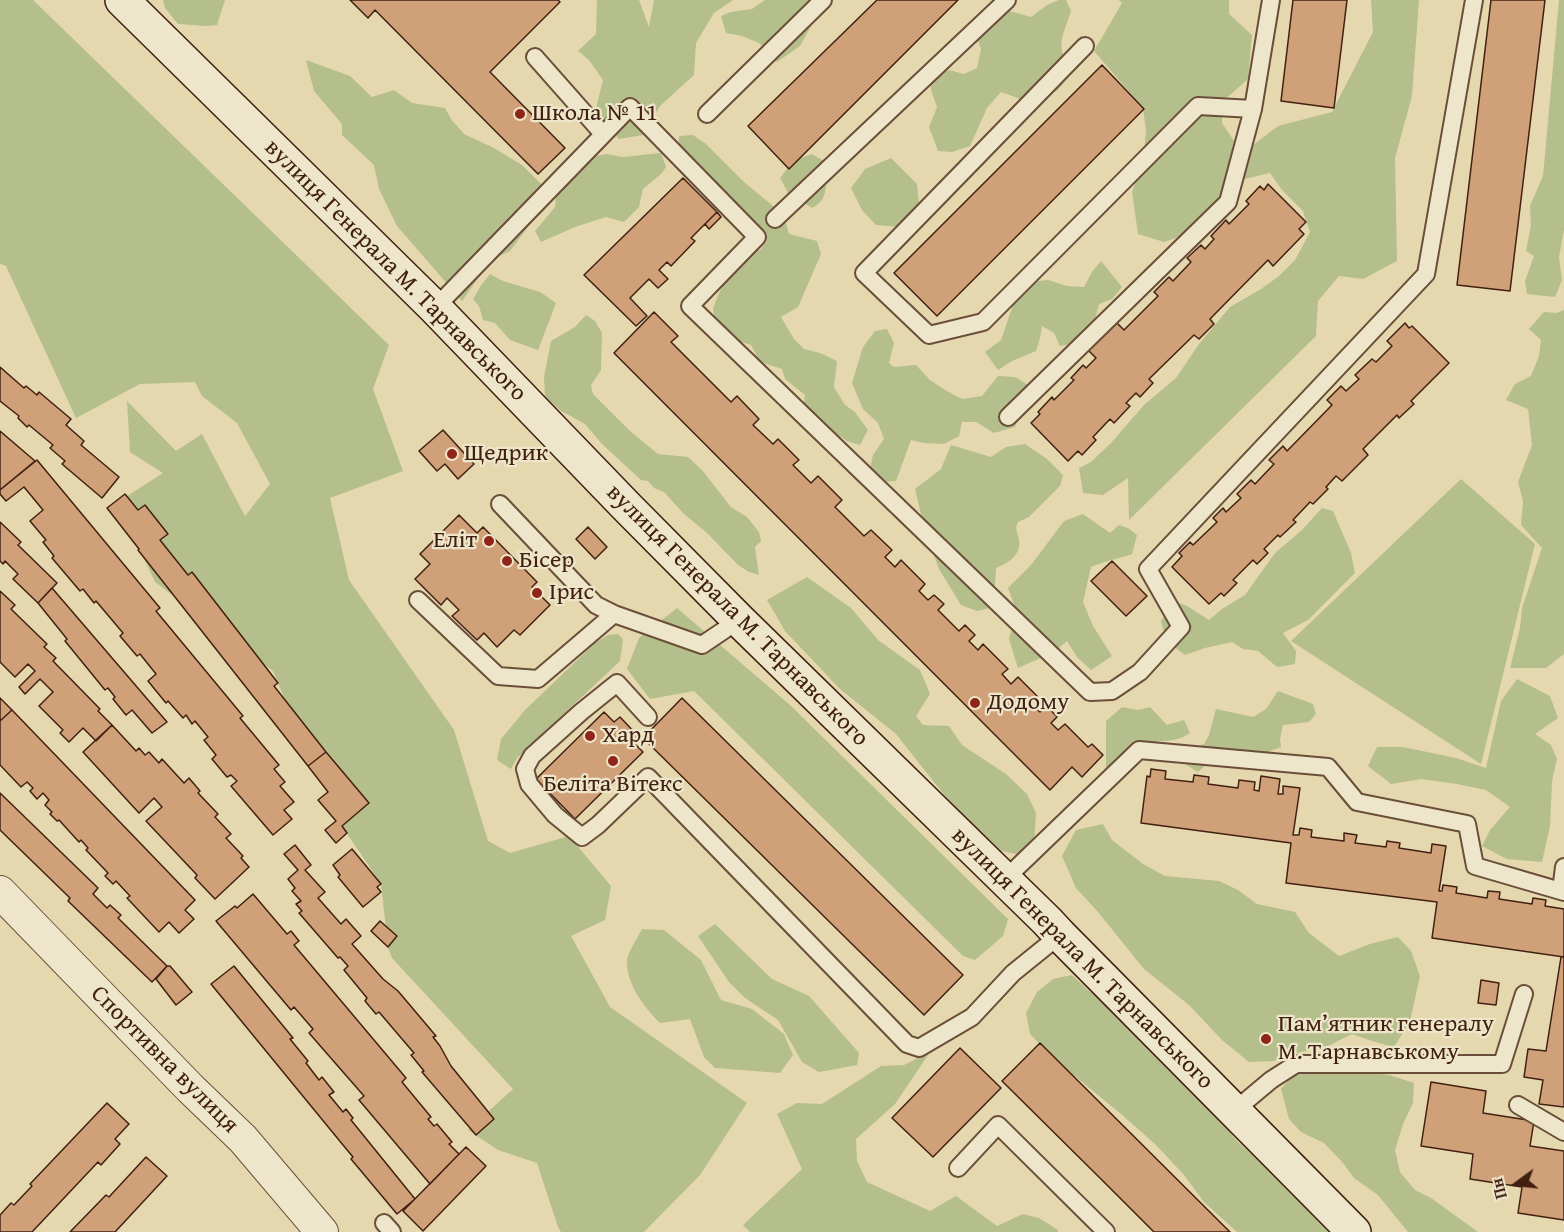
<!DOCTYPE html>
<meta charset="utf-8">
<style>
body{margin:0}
#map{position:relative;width:1564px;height:1232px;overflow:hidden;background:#e5d8ae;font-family:"Gentium Book Plus",serif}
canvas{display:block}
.north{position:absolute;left:1486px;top:1154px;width:60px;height:60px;-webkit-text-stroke:4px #eee6ca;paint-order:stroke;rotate:255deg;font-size:16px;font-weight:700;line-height:24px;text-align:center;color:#412012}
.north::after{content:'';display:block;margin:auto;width:21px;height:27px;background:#412012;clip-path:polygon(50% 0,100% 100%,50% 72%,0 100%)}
</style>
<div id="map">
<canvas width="1564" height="1232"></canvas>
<div class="north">Пн</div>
</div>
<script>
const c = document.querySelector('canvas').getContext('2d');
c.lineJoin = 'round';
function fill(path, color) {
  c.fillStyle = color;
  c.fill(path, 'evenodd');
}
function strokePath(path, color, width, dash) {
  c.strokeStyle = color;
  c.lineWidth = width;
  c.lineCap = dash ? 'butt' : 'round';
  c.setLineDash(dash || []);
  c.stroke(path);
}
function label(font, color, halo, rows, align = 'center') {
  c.font = font + ' "Gentium Book Plus",serif';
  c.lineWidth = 4.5;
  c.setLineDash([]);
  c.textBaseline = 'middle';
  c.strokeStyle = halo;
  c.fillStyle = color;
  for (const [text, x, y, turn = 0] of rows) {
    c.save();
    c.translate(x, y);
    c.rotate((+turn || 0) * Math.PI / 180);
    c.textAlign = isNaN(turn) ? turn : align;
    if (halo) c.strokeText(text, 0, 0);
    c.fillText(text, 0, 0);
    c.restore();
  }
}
fill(new Path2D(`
 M0 0H33L389 345 373 389 403 471 330 498 349 580 454 730 488 841 510 853 569 836 611 886 605 920 571 936 610 1007 747 1103 700 1175 644 1232H561L558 1227 537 1163 498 1150 468 1130 513 1089 392 958 388 947 381 884 342 826 328 792 285 700 273 671 155 582 118 502 163 473 130 452 127 401 176 451 202 434 245 516 270 484 237 423 202 396 195 382 140 384 76 418 6 266 0 264Z
 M163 0H225L217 25 206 26 178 24 165 8Z
 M597 0H639L649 27 654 0H733L714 13 696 43 694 75 660 106 643 135 619 139 595 113 603 80 589 60 578 51 596 34Z
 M765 0H828L816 17 800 46 777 62 759 43 742 36 726 33 721 16 731 12 752 9Z
 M1059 0H1066L1071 11C1063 36 1053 49 1074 70L1058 90 1044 95 1026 101 1001 92 987 108 970 146 952 152 938 151 929 127 937 107 932 93 929 79 949 70 964 74 977 68 981 49 975 32 1006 10 1031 17 1047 5Z
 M1119 0H1229V14L1252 35 1248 79 1222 102V123L1238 147 1226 189 1194 232 1164 242 1138 234 1132 192 1143 161 1146 131 1143 108 1094 51 1122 3Z
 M1371 0H1419L1412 96 1395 158 1397 261 1363 279 1339 276 1318 301 1316 336 1129 520 1128 478 1103 495 1083 493 1079 468 1091 462 1111 443 1144 405 1176 378 1199 344 1230 307 1261 289 1279 276 1295 260 1310 232 1303 211 1282 190 1270 173 1240 180 1253 145 1278 126 1332 112 1373 32Z
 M1559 0H1564V230L1559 257 1562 280 1555 297 1527 294 1525 281 1534 256 1526 251 1531 225 1530 206 1543 176Z
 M306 60 350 76 372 97 394 90 412 103 445 108 451 119 464 134 492 147 522 165 546 189 545 199 537 215 510 251 491 260 462 301 397 226 379 189 374 165 342 135V124L314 91Z
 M693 135 706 144 744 182 784 215 789 234 817 241 821 254 798 307 781 317 794 339 804 349 820 353 837 361 834 387 845 405 855 412 868 430 860 445 847 441 834 432 814 437 805 429 803 410 805 395 785 379 782 369 760 362 751 345 717 334 713 309 718 295 728 276 748 252 760 250 767 241 753 221 703 173 690 155 678 150 679 136Z
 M661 153 666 167 661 174 643 189 639 207 624 222 606 217 575 227 541 242 535 231 555 207 557 182 584 158 606 154 623 157Z
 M812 154 824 161C826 178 831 199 812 208L788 193 780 178 794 160Z
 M891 158 917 184 919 204 899 227 876 225 862 210 851 188 865 169Z
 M1101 261 1122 287 1112 299 1099 304 1091 335 1075 343 1060 346 1054 333 1042 326 1040 338 1036 351 1012 361 998 370 985 352 1001 340 1016 296 1029 282 1048 280 1067 286 1084 287 1092 272Z
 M490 274 503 281 540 292 556 303 538 350 510 340 495 323 483 320 479 306 473 299 482 284Z
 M1564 310V654L1546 668H1510L1520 628 1522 608 1542 548 1521 525 1523 501 1518 482 1532 445 1528 409 1506 400 1515 384 1531 376 1539 356 1541 340 1529 329 1544 312 1557 313Z
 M586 315 595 321 602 333 601 370 591 385 593 394 630 431 658 454 688 457 702 470 731 507 747 517 759 532 761 541 755 547 759 575 749 572 738 565 707 533 684 514 664 492 654 488 648 481 641 480 602 444 585 424 561 411 545 397 544 377 551 341 575 327Z
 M887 329 894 343 889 363 894 367 916 365 930 380 945 390 962 399 982 396 998 376 1015 377 1028 385 1023 406 1015 427 994 433 976 422H962L959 436 944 444 924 443 911 440 896 481 882 482 869 473 873 455 884 439 878 423 863 409 852 383 863 347 875 331Z
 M1025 444 1047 459 1063 475 1060 486 1029 517 1018 522C1014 529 1018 533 1019 540 1021 556 1008 563 996 568L995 585 990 608 977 611 961 605 939 569 925 531 915 489 941 469 951 445 991 457 1006 447Z
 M1461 479 1535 544 1481 764 1291 641Z
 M1322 508 1333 511 1351 553 1355 573 1308 620 1283 633 1296 651 1295 664 1277 667 1258 651 1243 649 1232 642 1205 648 1185 655 1166 641 1161 621 1174 601 1187 606 1209 620 1222 609 1245 595 1275 553 1302 530Z
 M1083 514 1110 533 1119 525 1128 528 1137 535 1132 554C1118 559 1104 561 1091 567L1083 602 1093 626 1112 656 1091 670 1077 657 1067 641 1054 652 1018 668 1009 639 1017 612 1008 588 1031 565 1064 521Z
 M807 577 851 608 878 640 920 670 930 694 916 716 923 725 949 726 962 745 1006 774 1027 794 1036 813 1034 845 1022 855 1001 851 957 811 896 734 840 689 785 631 767 600Z
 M677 608 790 705 1008 919 1003 936 975 960 963 956 694 691 650 699 627 669 639 638Z
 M618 634 623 639 620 661 517 758 511 769 497 760 501 739 525 710 595 643 608 635Z
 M1517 679 1550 696 1558 718 1535 734 1551 745 1557 759 1552 781 1550 826 1542 862 1507 859 1482 846 1490 830 1510 807 1486 790 1457 784 1421 779 1391 784 1368 766 1377 747H1403L1456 758 1486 768 1501 701Z
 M1278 691 1313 704 1316 714 1309 722 1283 725 1280 739 1281 747 1270 751 1261 764 1211 760 1198 772 1186 765V750L1204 744 1209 735 1216 709 1253 717 1266 709Z
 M1122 707 1138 710 1150 707 1167 725 1184 720 1190 733C1180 740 1170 741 1158 741L1146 755 1116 775 1106 769V721Z
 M1103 824 1112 840 1143 864 1165 876 1219 881 1238 890 1257 904 1295 912 1309 933 1339 956 1370 944 1398 937 1411 951 1420 976 1410 1021 1394 1047 1372 1041 1352 1034 1328 1046 1301 1052 1274 1061 1249 1062 1222 1040 1189 1005 1144 969 1098 912 1076 888 1062 856 1076 830Z
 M715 924 772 979 809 996 859 1053 857 1065 819 1072 802 1062 778 1020 745 998 729 982 698 936Z
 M642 929 664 930 701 960 721 1000 752 1009 784 1034 793 1055 780 1073 715 1068 704 1057 690 1019 660 1023C644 1007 626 984 627 960 628 952 638 937 642 929Z
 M1072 975 1088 990 1141 1030 1173 1061 1236 1140 1338 1232H1237L1204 1202 1184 1175 1155 1144 1121 1114 1054 1059 1030 1034 1026 1013 1037 992 1053 979Z
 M930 1052 895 1104 856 1139 857 1161 867 1182 930 1211 956 1196 997 1226 1023 1214 1039 1218 1058 1230V1232H750L743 1225 802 1169 777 1114 797 1103 822 1104 881 1066 904 1065Z
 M1359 1071 1389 1075 1414 1083 1413 1103 1403 1124 1395 1150 1400 1172 1415 1190 1431 1198 1478 1232H1408L1378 1195 1354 1178 1343 1163 1324 1143 1301 1132 1289 1119 1281 1089 1296 1072Z`), '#b4bf8b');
const building = new Path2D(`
 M350 0H558L560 2 490 72 565 148 538 174 375 10 368 18Z
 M877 0H958L789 169 748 126Z
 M1293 0H1347L1334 108 1281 101Z
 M1491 0H1545L1510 291 1457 285Z
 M1102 65 1144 109 937 316 894 273Z
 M683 178 717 212 691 238 695 241 671 266 667 262 659 270 668 279 658 288 649 279 630 298 647 316 636 326 584 275Z
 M1268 184 1306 222 1299 229 1304 234 1273 266 1268 260 1210 319 1214 324 1199 339 1194 335 1149 379 1153 383 1140 397 1136 393 1126 403 1130 406 1114 423 1110 419 1093 437 1096 440 1082 455 1078 451 1068 461 1031 423 1040 414 1038 412 1052 397 1054 400 1074 380 1071 378 1083 365 1086 368 1096 358 1087 349 1115 321 1124 330 1158 296 1154 292 1169 277 1173 281 1191 262 1187 258 1201 245 1205 249 1214 239 1211 236 1226 220 1229 224 1249 204 1246 201 1260 186 1264 190Z
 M717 212 721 217 709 229 705 224Z
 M654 312 678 336 671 342 731 402 737 396 759 419 753 425 773 444 778 439 799 460 793 465 811 483 818 476 842 500 835 507 864 536 871 530 892 550 885 557 895 567 901 560 925 584 919 591 928 600 934 595 944 604 938 610 959 631 965 625 975 635 969 641 978 650 983 644 1008 669 1002 674 1011 684 1018 677 1037 696 1030 703 1040 712 1047 706 1057 717 1051 723 1058 730 1065 724 1088 747 1092 744 1103 755 1082 777 1072 767 1050 790 614 353Z
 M1405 323 1409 328 1412 326 1449 363 1411 401 1414 404 1399 418 1397 415 1363 449 1368 455 1342 481 1336 476 1326 487 1328 489 1313 504 1310 502 1293 520 1296 522 1280 537 1278 535 1264 549 1268 553 1257 564 1253 560 1233 580 1237 583 1224 596 1221 593 1209 604 1172 567 1182 556 1179 553 1190 542 1193 545 1217 522 1213 518 1223 508 1226 512 1241 498 1237 494 1251 480 1255 484 1274 464 1269 460 1283 446 1287 451 1332 405 1327 400 1341 386 1346 391 1359 379 1355 375 1372 359 1376 362 1392 346 1387 341Z
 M0 367 24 388 26 386 37 395 39 392 71 419 66 425 84 441 81 445 119 477 102 498 62 464 65 461 50 448 53 445 29 425 27 427 18 418 19 416 0 401Z
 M443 430 474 464 458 479 445 464 437 471 419 451Z
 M0 431 35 461 0 490Z
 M37 460 160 608 156 611 243 716 240 718 279 765 274 769 285 782 280 786 294 802 284 810 292 819 273 835 231 786 237 781 231 775 227 777 212 759 216 755 204 740 208 737 195 721 192 724 186 715 183 718 168 701 166 703 148 681 156 674 140 654 137 656 120 636 123 633 96 601 94 603 83 589 80 591 52 558 54 556 43 542 46 540 30 521 43 510 24 487 6 501 0 494V490Z
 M125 494 138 510 145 505 168 534 160 540 188 575 192 572 278 683 274 686 326 752 308 766 138 550 139 549 107 508Z
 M459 515 477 533 483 527 537 582 532 587 550 605 520 635 514 630 497 647 484 633 477 640 452 616 459 610 447 598 441 605 415 579 430 564 420 554Z
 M0 522 21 542 18 545 57 583 38 603 13 579 18 574 5 561 3 564 0 561Z
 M588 527 607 547 595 559 576 539Z
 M1112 561 1147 596 1126 616 1091 581Z
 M52 588 167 722 152 733 132 710 126 715 113 699 115 697 108 688 105 690 65 641 67 639 38 603Z
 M0 591 15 605 11 609 47 644 44 647 56 658 53 661 100 709 98 711 112 725 96 741 83 728 69 742 60 733 63 730 39 706 53 692 40 679 25 694 19 687 35 671 28 664 15 677 0 662Z
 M0 698 12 710 0 721Z
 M682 698 963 975 924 1015 643 738Z
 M12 710 195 900 185 910 194 919 179 933 169 922 159 932 127 898 130 896 116 881 113 884 105 876 108 873 86 850 88 848 81 840 79 842 59 820 57 821 50 814 52 812 45 805 49 800 43 793 37 799 30 791 33 788 27 782 21 787 0 765V721Z
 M604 712 614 722 620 717 639 737 633 742 643 752 575 819 536 779Z
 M112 725 136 751 139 748 145 755 149 752 159 763 162 759 184 783 189 778 200 791 198 793 218 814 215 817 231 834 226 838 243 856 241 858 249 867 215 899 195 878 197 875 146 821 162 807 154 798 139 813 83 752Z
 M326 752 369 803 342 826 347 833 336 843 325 830 336 821 318 800 328 792 308 766Z
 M1151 769 1166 771 1165 779 1193 782 1194 775 1209 777 1208 784 1238 788 1239 780 1255 782 1254 790 1259 791 1261 776 1280 779 1278 794H1283V786L1300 788 1293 835H1299L1300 828 1312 830 1311 837 1344 841V833L1357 835 1355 843 1386 847 1387 841 1400 843 1399 848 1431 853 1432 844 1446 846 1439 891H1442L1443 885 1457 887 1456 893 1487 898 1488 891 1500 892 1499 899 1532 904 1533 898 1546 900 1545 906 1564 909V957L1432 938 1437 902 1286 883 1291 843 1141 823 1147 776 1150 777Z
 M0 793 98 888 93 894 107 908 110 905 121 915 118 918 167 966 152 982 68 901 70 898 0 830Z
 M295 845 311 865 305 870 325 892 318 898 341 924 346 919 361 936 352 944 383 979 398 991 436 1036 433 1037 440 1046 451 1066 494 1119 476 1135 422 1072 424 1071 411 1055 414 1053 379 1012 376 1014 365 1001 367 998 344 970 348 966 340 957 338 958 299 913 302 911 296 904 301 901 292 891 295 888 288 879 298 870 284 854Z
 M352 849 381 884 377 887 381 892 363 907 338 877 340 875 333 865Z
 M253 894 287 934 291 931 299 941 294 945 406 1078 402 1082 431 1117 428 1119 434 1126 437 1124 452 1142 449 1144 459 1154 430 1184 359 1100 364 1096 309 1033 313 1029 294 1007 291 1010 216 921 235 906 237 908Z
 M380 921 397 936 388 947 371 931Z
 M1561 957H1564V1107L1539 1104 1543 1080 1524 1077 1528 1049 1546 1051Z
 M167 966H170L192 992 176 1005 156 979Z
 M234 966 293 1038 290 1039 308 1061 306 1063 319 1080 322 1077 334 1092 329 1095 343 1112 346 1109 353 1118 351 1120 415 1199 397 1214 351 1159 353 1157 343 1145 211 984Z
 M1481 980 1499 983 1496 1005 1478 1003Z
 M1040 1043 1230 1232H1154L1105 1183 1002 1081Z
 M960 1048 1001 1088 933 1157 892 1118Z
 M1431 1082 1486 1091 1483 1113 1534 1121 1530 1146 1564 1151V1220L1518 1213 1522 1187 1470 1179 1473 1154 1421 1146Z
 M107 1103 129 1124 115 1139 120 1144 101 1165 98 1162 32 1232H0V1215L11 1203 14 1205 32 1186 30 1184Z
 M466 1147 486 1166 423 1231 403 1211Z
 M146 1157 167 1176 115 1232H70L106 1195 109 1197Z`);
fill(building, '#d0a179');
strokePath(building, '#412012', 1.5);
const service = new Path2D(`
 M1085 46 864 273 929 335 983 322 1198 106 1253 109
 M535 57 603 134
 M707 114 823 0
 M775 219 1007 0
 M435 308 630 107 757 237 690 306 1090 692 1112 691 1140 672 1181 627 1148 569 1426 274 1474 0
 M1008 417 1228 202 1253 109 1271 0
 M500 504 596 605 614 614
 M418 600 498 676 538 679 614 614 702 645 739 620
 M648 717 617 683 581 712 532 756 525 769 529 784 555 815 582 837 598 825 648 777 907 1044 919 1048 972 1017 1013 973 1060 935
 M1004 880 1139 750 1328 767 1357 802 1467 824 1475 866 1564 892
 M1561 891 1564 867
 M1518 1105 1564 1132
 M1234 1111 1271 1080 1296 1064H1502L1524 994
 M958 1168 998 1125 1106 1232
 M384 1223 392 1232`);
const minor = new Path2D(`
 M0 892 190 1088 243 1139 322 1232`);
const secondary = new Path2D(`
 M122 0 435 308 626 506 739 620 1047 921 1060 935 1354 1232`);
strokePath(service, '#6a4e39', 20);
strokePath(minor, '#6a4e39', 34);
strokePath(secondary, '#412012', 36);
strokePath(service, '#eee6ca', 16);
strokePath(minor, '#eee6ca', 32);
strokePath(secondary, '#eee6ca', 33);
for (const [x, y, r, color] of [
 [520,114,6,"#8f2418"],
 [452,454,6,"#8f2418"],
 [489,541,6,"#8f2418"],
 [507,561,6,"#8f2418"],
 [537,593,6,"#8f2418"],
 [975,703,6,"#8f2418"],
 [590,736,6,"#8f2418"],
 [613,761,6,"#8f2418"],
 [1266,1039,6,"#8f2418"]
]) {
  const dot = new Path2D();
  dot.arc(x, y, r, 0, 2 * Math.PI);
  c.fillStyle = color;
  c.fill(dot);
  strokePath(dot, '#eee6ca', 2);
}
label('24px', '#412012', '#eee6ca', [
 ["Школа № 11",532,114],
 ["Щедрик",464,454],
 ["Еліт",477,541,"right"],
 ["Бісер",519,561],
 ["Ірис",549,593],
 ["Додому",987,703],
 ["Хард",602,736],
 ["Беліта Вітекс",613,785,"center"],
 ["Пам’ятник генералу",1278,1025],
 ["М. Тарнавському",1278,1053]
], 'left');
label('24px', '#412012', '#eee6ca', [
 ["вулиця Генерала М. Тарнавського",395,271,45],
 ["вулиця Генерала М. Тарнавського",737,616,45],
 ["вулиця Генерала М. Тарнавського",1082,959,45],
 ["Спортивна вулиця",164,1060,45]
]);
</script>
